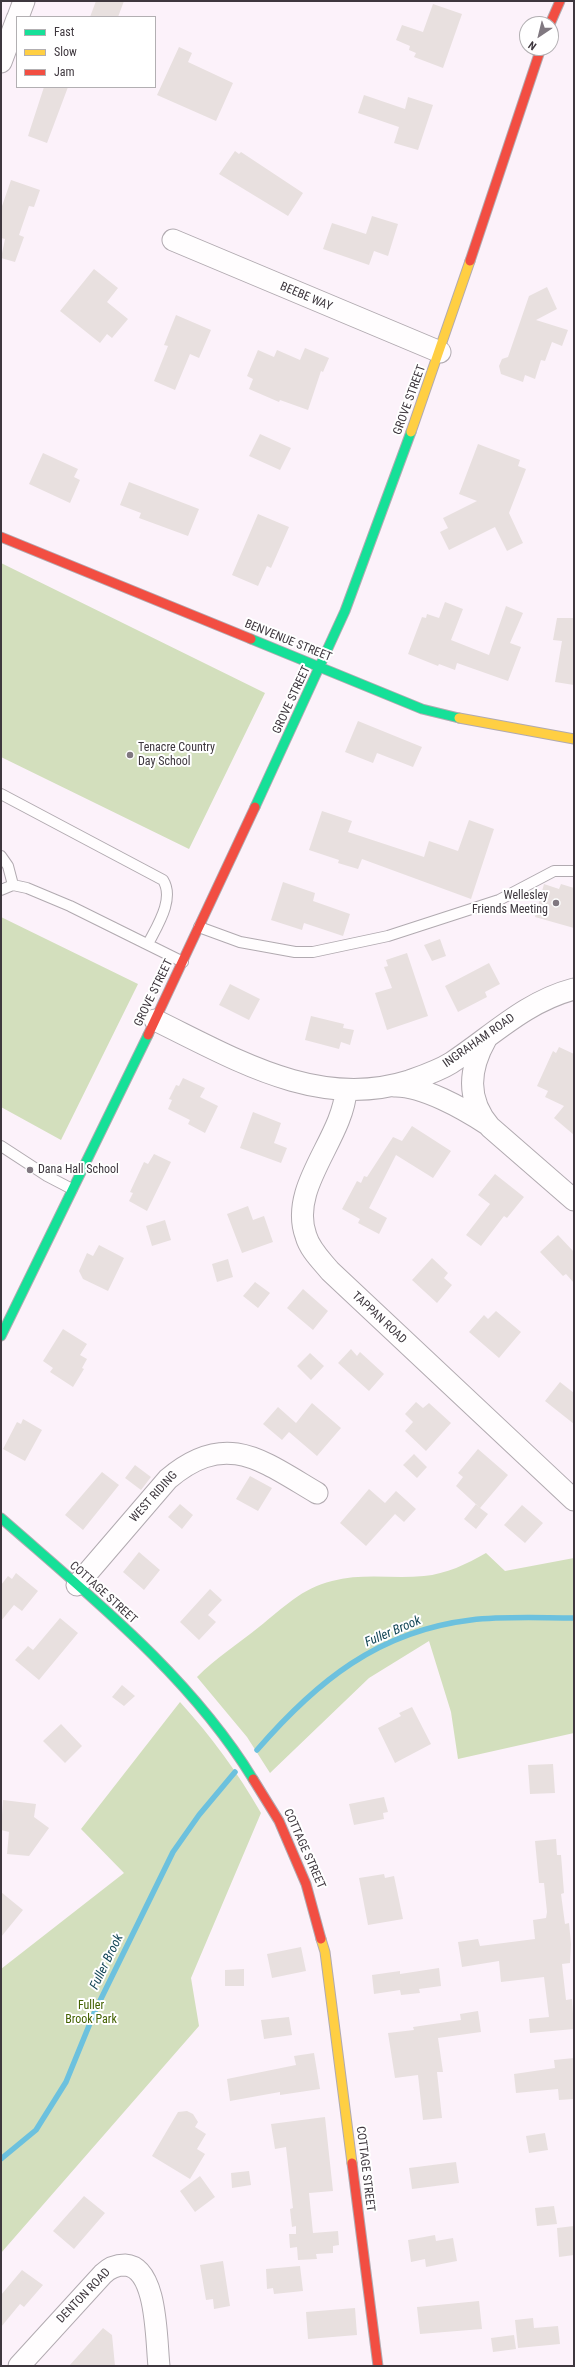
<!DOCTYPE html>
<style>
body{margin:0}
#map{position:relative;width:575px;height:2367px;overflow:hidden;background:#fcf2fa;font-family:"Roboto Condensed",sans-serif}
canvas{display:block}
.frame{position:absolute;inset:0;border:2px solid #3e373e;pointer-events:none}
.legend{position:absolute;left:16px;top:16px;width:140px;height:72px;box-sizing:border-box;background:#fff;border:1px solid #b2afb2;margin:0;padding:5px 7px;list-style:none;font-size:12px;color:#3e373e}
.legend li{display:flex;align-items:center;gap:8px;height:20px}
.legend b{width:20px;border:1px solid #b2afb2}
.north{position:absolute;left:519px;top:16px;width:40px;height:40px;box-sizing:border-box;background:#fff;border:1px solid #b2afb2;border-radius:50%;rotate:215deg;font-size:11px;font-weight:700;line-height:16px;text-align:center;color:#3e373e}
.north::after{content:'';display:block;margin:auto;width:14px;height:18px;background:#807880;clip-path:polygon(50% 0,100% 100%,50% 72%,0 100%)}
</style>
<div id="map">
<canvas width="575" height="2367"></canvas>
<div class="frame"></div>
<ul class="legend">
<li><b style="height:5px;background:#16e098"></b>Fast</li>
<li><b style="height:5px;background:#ffcf43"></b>Slow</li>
<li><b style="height:5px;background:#f24e42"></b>Jam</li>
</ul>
<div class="north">N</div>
</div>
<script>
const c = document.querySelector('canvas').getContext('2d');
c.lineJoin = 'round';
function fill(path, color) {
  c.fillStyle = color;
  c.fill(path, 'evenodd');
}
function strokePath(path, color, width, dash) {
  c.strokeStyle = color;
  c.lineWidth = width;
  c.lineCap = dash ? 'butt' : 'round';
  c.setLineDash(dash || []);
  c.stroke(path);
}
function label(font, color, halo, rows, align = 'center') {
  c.font = font + ' "Roboto Condensed",sans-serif';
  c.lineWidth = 4;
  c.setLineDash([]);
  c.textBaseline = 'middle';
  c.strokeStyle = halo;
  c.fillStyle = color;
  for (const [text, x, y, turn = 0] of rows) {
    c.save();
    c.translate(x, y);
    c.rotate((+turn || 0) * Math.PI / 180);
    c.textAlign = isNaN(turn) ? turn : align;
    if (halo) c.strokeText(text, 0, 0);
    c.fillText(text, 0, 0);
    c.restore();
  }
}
fill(new Path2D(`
 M1 563 265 693 189 849 1 757Z
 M1 917 138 984 61 1140 1 1107Z
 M486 1553 505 1571 574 1558V1733L458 1759 451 1712 429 1641 369 1678 270 1773 247 1737 197 1677C216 1658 238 1644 259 1627 283 1608 302 1588 332 1581 362 1573 393 1579 424 1576 446 1574 467 1564 486 1553Z
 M180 1702C211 1736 238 1773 261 1813L191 1978 199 2026 1 2253V1969L124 1873 81 1829Z`), '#d3dfbd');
strokePath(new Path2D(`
 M257 1750C316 1682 378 1631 471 1620 505 1616 540 1618 574 1618
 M1 2159 36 2130 66 2082 95 2011 173 1852 199 1815 235 1772`), '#6cc1de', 5.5);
fill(new Path2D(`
 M96 1H124L118 17H90Z
 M433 4 462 14 443 68 414 57 416 53 409 50 410 46 396 40 402 25 423 32Z
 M179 47 192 53 188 62 233 83 216 121 157 95Z
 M44 87H68L47 143 28 136Z
 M364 95 405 109 408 97 433 105 418 150 394 143 399 127 358 113Z
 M235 151 239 154 241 152 303 193 288 216 219 174Z
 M11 180 40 190 34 207 29 206 19 235 24 237 15 262 1 258 5 239 1 238V209Z
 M372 216 398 224 388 256 374 251 369 265 323 249 332 223 366 234Z
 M94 269 118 288 107 302 128 319 112 338 107 334 100 343 60 311Z
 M547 287 557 309 536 320 568 330 562 346 552 342 545 361 541 360 535 379 525 375 523 382 501 374 499 366 502 359 508 357 529 296Z
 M176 315 211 330 199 358 190 354 175 390 154 381 168 346 164 345Z
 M305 348 329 358 323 372 321 371 308 410 280 400 279 402 249 389 253 379 247 376 258 350 274 357 277 350 300 360Z
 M260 434 291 448 280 470 249 456Z
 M478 444 520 460 518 466 526 469 509 513 523 543 507 551 495 527 449 550 440 532 448 528 443 518 477 501 459 494Z
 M43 453 78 469 74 477 80 480 70 503 29 484Z
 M129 482 199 509 188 536 139 518 141 513 120 505Z
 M258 514 289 527 271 568 267 566 258 586 232 575Z
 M445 602 463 609 451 640 489 655 506 606 523 613 510 643 521 647 508 681 457 663 455 670 439 664 438 666 408 654 422 617 426 618 427 614 439 618Z
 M557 618H574V685L555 682 562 641 553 640Z
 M358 721 422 747 413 767 377 753 373 763 345 752Z
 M322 811 352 821 348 832 424 857 429 841 458 851 469 820 494 829 471 899 362 859 358 869 338 863 339 860 309 850Z
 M283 882 315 893 313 901 350 914 343 936 304 923 302 930 271 920Z
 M544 884 559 889 561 884 574 888V928L535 917Z
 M440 939 446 956 432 961 424 945Z
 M407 953 428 1016 387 1030 375 993 392 988 384 967 388 966 386 960Z
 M489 963 500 984 485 992 487 997 458 1012 445 986Z
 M230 984 260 999 249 1020 219 1005Z
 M311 1016 344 1024 343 1028 354 1030 350 1045 341 1042 339 1049 305 1040Z
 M559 1047 574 1054V1135L554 1118 564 1106 545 1097 548 1091 537 1086 553 1051 556 1053Z
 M183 1078 205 1088 200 1097 218 1106 205 1133 188 1124 190 1120 168 1109 172 1100 169 1099 176 1085 179 1086Z
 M253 1112 281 1123 274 1143 287 1148 281 1163 240 1148Z
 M412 1126 451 1151 433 1178 396 1155 369 1208 387 1218 379 1234 358 1223 360 1219 342 1209 357 1181 361 1183 364 1176 367 1177 393 1137 402 1141Z
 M154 1154 171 1162 147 1211 129 1201 133 1193 130 1192 144 1162 148 1164Z
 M495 1174 524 1197 507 1218 504 1216 481 1246 466 1235 490 1204 478 1195Z
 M248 1206 253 1220 264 1216 273 1242 242 1253 227 1214Z
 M165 1220 171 1240 152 1246 146 1226Z
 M558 1235 574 1252V1283L566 1274 563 1276 540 1252Z
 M99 1245 124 1258 108 1291 83 1279 79 1271 87 1253 93 1256Z
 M432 1258 448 1273 444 1278 452 1285 437 1303 412 1280Z
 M228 1259 233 1277 217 1282 212 1264Z
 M255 1282 270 1293 258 1308 243 1296Z
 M303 1289 328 1311 313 1330 287 1308Z
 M496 1311 521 1332 499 1358 469 1332 484 1315 488 1319Z
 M63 1329 87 1344 80 1355 87 1359 82 1368 84 1369 73 1387 50 1372 53 1368 43 1361Z
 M351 1349 357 1356 360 1352 384 1374 369 1391 338 1363Z
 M310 1353 324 1366 311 1380 297 1366Z
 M560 1382 574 1393V1424L545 1401Z
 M416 1402 423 1408 429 1403 451 1423 426 1451 405 1431 413 1422 405 1414Z
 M312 1403 341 1428 317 1456 289 1432 282 1440 263 1424 278 1407 296 1423Z
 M23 1419 42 1430 25 1461 3 1449 17 1422 21 1424Z
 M478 1449 508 1475 480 1508 488 1514 476 1529 464 1519 476 1504 480 1508 456 1486 463 1477 458 1473Z
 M414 1454 427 1467 417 1478 403 1465Z
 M135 1465 151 1477 141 1490 125 1478Z
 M102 1472 119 1485 83 1530 65 1515Z
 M250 1476 272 1488 258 1511 236 1499Z
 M369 1489 385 1503 396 1491 416 1509 404 1522 395 1514 366 1546 340 1523Z
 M180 1504 193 1515 182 1529 168 1517Z
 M522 1505 543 1523 525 1543 504 1525Z
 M139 1552 160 1570 144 1590 123 1572Z
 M16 1573 38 1591 22 1611 14 1605 1 1621V1585L8 1576 12 1579Z
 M210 1589 222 1600 208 1615 216 1622 199 1640 180 1622Z
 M60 1618 78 1633 39 1680 15 1660 28 1646 33 1650Z
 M122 1685 135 1696 124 1706 112 1697Z
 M412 1707 431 1744 395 1763 378 1728 401 1716 399 1713Z
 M61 1724 82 1746 65 1763 43 1741Z
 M553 1764 555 1793 530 1794 528 1765Z
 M384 1797 388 1812 383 1813 384 1819 354 1825 349 1804Z
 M3 1800 36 1804 34 1817 49 1828 29 1856 7 1854 9 1832 1 1830Z
 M556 1839 557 1855H561L564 1893 561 1894 565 1924 569 1923 571 1944 570 1963 562 1964 566 2000 572 1999 574 2029 530 2033 529 2019 549 2017 544 1977 501 1982 499 1961 462 1967 458 1942 478 1939 480 1946 535 1939 533 1920 546 1918 547 1912 544 1883H539L535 1841Z
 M384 1874 385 1878 394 1876 403 1919 368 1925 359 1878Z
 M1 1892 23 1910 1 1937Z
 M301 1947 306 1971 272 1978 267 1954Z
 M439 1968 441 1986 419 1989 420 1993 401 1995 400 1990 374 1994 372 1975 400 1971V1974Z
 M244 1969V1986H225V1970Z
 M478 2011 481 2032 438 2038 443 2072H437L442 2118 423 2120 418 2075 395 2078 388 2033 414 2030 413 2027 461 2020 460 2014Z
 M289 2017 292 2035 264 2039 261 2020Z
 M314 2053 320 2089 280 2095V2092L230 2101 227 2079 296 2065 294 2056Z
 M574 2058V2099L559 2100 558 2089 516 2093 514 2074 555 2068 554 2060Z
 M187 2111 193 2114 198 2122 195 2127 206 2134 197 2149 205 2154 190 2179 152 2156 178 2112Z
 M325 2117 333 2191 309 2193 313 2233 338 2231 339 2245 333 2246V2253L316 2254 317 2259 298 2260 297 2247 290 2248 289 2234H296V2226L292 2227 290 2209 293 2208 286 2147 275 2149 271 2124Z
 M545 2133 548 2150 529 2153 526 2136Z
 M456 2162 459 2183 412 2189 409 2168Z
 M249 2171 251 2185 232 2188 231 2173Z
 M200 2176 215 2197 195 2212 180 2191Z
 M84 2196 105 2213 74 2249 53 2231Z
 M554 2206 557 2224 537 2226 535 2208Z
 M574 2226V2255L559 2257 557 2228Z
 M435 2235 436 2241 453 2238 457 2261 426 2267 425 2259 411 2262 408 2240Z
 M223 2261 230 2306 214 2309 213 2299 206 2300 200 2265Z
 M300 2266 303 2291 274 2294 273 2288 267 2289 266 2269Z
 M22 2270 43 2285 24 2307 20 2304 1 2327V2295Z
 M479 2301 482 2329 420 2334 417 2307Z
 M355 2308 357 2335 308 2339 306 2312Z
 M533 2318 534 2328 558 2326 560 2344 518 2348 515 2320Z
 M103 2328 112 2335 115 2366H69Z
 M514 2335 516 2349 493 2352 491 2338Z`), '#e8e0df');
const lane = new Path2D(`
 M1 794 163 880C175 899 157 926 148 944
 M1 856 8 866 13 885
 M1 890 13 885 27 888 70 906 183 962
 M199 927 240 942 295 952H313L388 936 499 900 554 871H574
 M1 1146 47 1176 72 1189`);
const street = new Path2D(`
 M18 17 24 1
 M1 62 17 19
 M173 240 440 352
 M155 1020C235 1059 318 1110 409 1081 423 1076 438 1071 451 1063 492 1036 525 1002 574 989
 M486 1039C469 1069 466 1099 490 1127L574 1200
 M394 1086C422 1085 464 1109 487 1124
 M346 1090C343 1139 288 1187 306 1236 310 1250 321 1260 330 1271L574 1500
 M77 1585 168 1479C226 1430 261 1460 317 1493
 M19 2366 103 2274C109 2268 115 2265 125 2265 158 2267 156 2341 159 2366`);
const fast = new Path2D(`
 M251 639 422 709 459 718
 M255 807 345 611 411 432
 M1 1336 148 1035
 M1 1518C91 1597 190 1676 253 1779`);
const slow = new Path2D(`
 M411 432 470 261
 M459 718 574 739
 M321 1939 325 1952 352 2163`);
const jam = new Path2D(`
 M550 24 560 1
 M470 261 541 48
 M1 537 251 639
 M148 1035 255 807
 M253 1779 279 1821 306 1884 321 1939
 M352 2163 378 2366`);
strokePath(lane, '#b1aab0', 12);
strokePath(street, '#b1aab0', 23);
strokePath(fast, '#b1aab0', 11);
strokePath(slow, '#b1aab0', 11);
strokePath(jam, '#b1aab0', 11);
strokePath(lane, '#fffdfe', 10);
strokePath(street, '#fffdfe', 21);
strokePath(fast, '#16e098', 9);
strokePath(slow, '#ffcf43', 9);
strokePath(jam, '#f24e42', 9);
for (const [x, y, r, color] of [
 [130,755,4,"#807880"],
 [556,903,4,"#807880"],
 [30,1170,4,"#807880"]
]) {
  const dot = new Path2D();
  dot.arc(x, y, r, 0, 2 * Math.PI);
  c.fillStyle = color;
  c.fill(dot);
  strokePath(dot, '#fff', 1.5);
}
label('12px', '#3e373e', '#fff', [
 ["BEEBE WAY",306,297,23],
 ["GROVE STREET",410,400,-70],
 ["BENVENUE STREET",288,641,22],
 ["GROVE STREET",292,700,-65],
 ["GROVE STREET",154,993,-64],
 ["INGRAHAM ROAD",479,1041,-35],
 ["TAPPAN ROAD",379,1318,43],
 ["WEST RIDING",154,1497,-48],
 ["COTTAGE STREET",103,1593,42],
 ["COTTAGE STREET",304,1849,66],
 ["COTTAGE STREET",365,2169,83],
 ["DENTON ROAD",84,2296,-46]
]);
label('12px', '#3e373e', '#fff', [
 ["Tenacre Country",138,748],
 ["Day School",138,762],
 ["Wellesley",548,896,"right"],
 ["Friends Meeting",548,910,"right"],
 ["Dana Hall School",38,1170]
], 'left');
label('12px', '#436100', '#fff', [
 ["Fuller",91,2006],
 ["Brook Park",91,2020]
]);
label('italic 13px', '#144757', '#fff', [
 ["Fuller Brook",393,1632,-23],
 ["Fuller Brook",107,1962,-64]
]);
</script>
